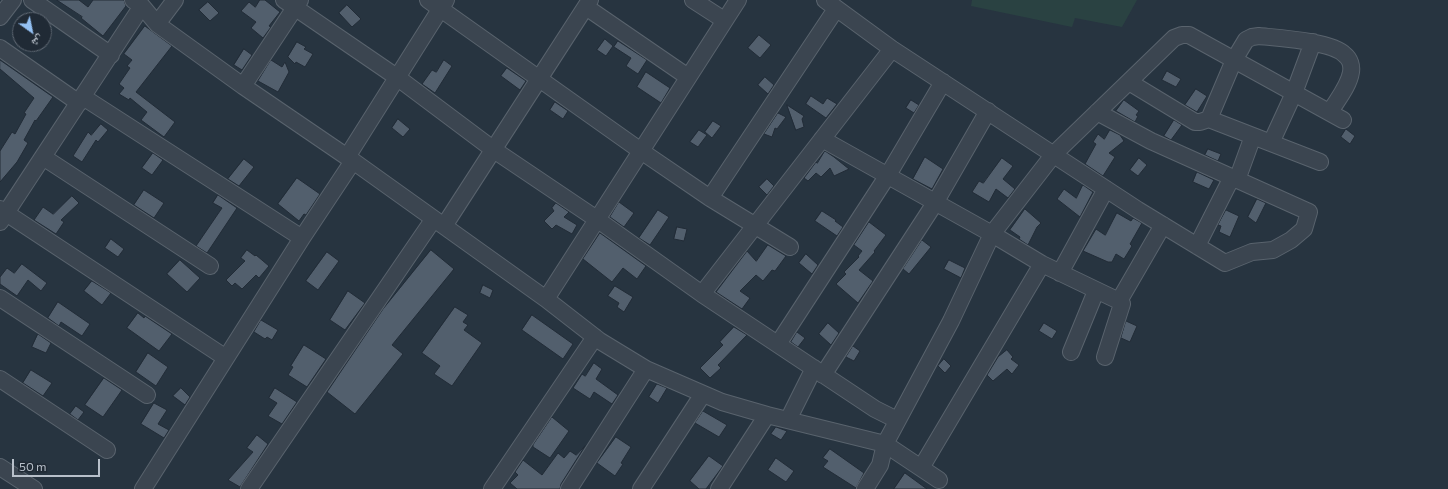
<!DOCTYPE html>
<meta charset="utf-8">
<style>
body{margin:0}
#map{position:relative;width:1448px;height:489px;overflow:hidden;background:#273440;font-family:Commissioner,"Noto Naskh Arabic",sans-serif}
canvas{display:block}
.north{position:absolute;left:12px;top:12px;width:40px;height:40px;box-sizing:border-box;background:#202a35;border:1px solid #5d6671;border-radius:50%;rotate:147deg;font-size:11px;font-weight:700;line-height:16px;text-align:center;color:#b8c0ca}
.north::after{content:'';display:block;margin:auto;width:14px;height:18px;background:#94c1f3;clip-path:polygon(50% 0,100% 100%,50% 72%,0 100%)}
.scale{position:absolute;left:12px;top:459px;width:88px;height:18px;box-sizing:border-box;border:2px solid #b8c0ca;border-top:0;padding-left:5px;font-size:12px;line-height:14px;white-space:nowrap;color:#b8c0ca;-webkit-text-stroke:3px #202a35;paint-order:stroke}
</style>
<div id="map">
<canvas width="1448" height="489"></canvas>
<div class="north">ش</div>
<div class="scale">50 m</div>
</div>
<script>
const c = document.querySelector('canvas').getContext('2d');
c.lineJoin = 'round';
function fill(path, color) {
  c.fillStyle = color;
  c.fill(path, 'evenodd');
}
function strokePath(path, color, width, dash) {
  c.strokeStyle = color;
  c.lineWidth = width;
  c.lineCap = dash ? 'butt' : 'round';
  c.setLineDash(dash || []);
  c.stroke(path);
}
fill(new Path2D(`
 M972 0H1137L1122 27 1075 18 1072 27 971 6Z`), '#2a4242');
const building = new Path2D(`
 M57 0H79L88 7 93 0H124L126 6 103 36 81 18 82 17Z
 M260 0H265L280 12 269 26 271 27 263 38 251 28 256 22 241 11 249 2 255 7Z
 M208 2 219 13 210 21 199 10Z
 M347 5 361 19 352 27 339 13Z
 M145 26 172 46 136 92 175 122 164 137 141 120 147 112 130 98 129 100 119 94 124 88 119 84 130 68 127 66 132 60 124 54Z
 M759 35 771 45 760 58 748 48Z
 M605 39 613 46 606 56 597 50Z
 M618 41 647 60 638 74 626 66 631 58 614 47Z
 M297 42 306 47 304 49 313 54 305 67 296 62 295 64 288 57Z
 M244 49 252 55 242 70 234 65Z
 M0 60 53 97 36 121 35 120 24 140 28 143 17 162 0 182V151L12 132 15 134 26 114 24 113 34 98 0 69Z
 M271 60 282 67 285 62 289 72 278 92 258 81Z
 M444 60 452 66 435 93 422 84 432 70 436 72Z
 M507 68 526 81 520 90 501 76Z
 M1167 71 1181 79 1176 87 1162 80Z
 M646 72 670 88 661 103 637 87Z
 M765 77 774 85 768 94 758 85Z
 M1196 89 1207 96 1197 112 1185 105Z
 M811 96 823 104 827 98 837 104 826 118 806 104Z
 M911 100 919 105 914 113 906 108Z
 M1124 100 1139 111 1136 115 1138 116 1135 122 1116 111Z
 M555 102 568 111 563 119 550 110Z
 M787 105 804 116 802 119 804 127 796 130Z
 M778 113 786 117 777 129 775 128 772 137 764 134Z
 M398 119 410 129 403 137 392 128Z
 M1174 120 1182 125 1171 140 1164 136Z
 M713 121 721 126 712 138 705 132Z
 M101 124 108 130 98 142 96 140 82 162 73 156 88 132 91 135Z
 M1346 129 1355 136 1350 144 1341 137Z
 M699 130 707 135 698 147 690 142Z
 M1110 130 1120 135 1124 141 1109 153 1115 157 1103 176 1085 164 1096 144 1093 142 1098 134 1104 139Z
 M1208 149 1221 154 1218 161 1205 155Z
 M825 151 834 157 849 169 834 176 830 168 821 177 816 173 808 181 804 178 816 162 817 163Z
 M153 153 163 160 152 175 142 168Z
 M925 157 943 169 932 189 913 179Z
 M1002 158 1013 166 1003 179 1015 189 1008 198 996 189 989 202 972 192 979 181 983 183Z
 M1139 158 1147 165 1138 176 1130 170Z
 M244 159 254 167 239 186 228 179Z
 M1197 172 1214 180 1209 189 1193 182Z
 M297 178 320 194 306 215 304 214 299 221 278 204Z
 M767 179 774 186 767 195 759 187Z
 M1083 185 1093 192 1080 217 1057 199 1064 189 1076 198Z
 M144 190 164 203 154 218 134 205Z
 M218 195 237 208 207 253 196 246 222 208 213 203Z
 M72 196 79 203 61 220 64 222 56 234 34 220 43 207 53 214Z
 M1257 199 1266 203 1256 223 1248 217Z
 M619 202 634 213 624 227 610 217Z
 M556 203 569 212 564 217 577 225 572 234 556 225 552 229 544 221 554 211 552 208Z
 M1025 209 1041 223 1037 227 1028 245 1019 239 1020 237 1010 230Z
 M658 210 669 217 650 245 639 238Z
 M1226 210 1239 216 1230 237 1219 232 1221 226 1218 225Z
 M822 211 836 220 835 221 843 227 837 236 815 221Z
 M1117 213 1131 221 1133 218 1142 223 1130 244 1132 246 1124 259 1116 254 1112 262H1108L1083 251 1096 229 1105 235Z
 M869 222 886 235 874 251 875 252 859 270 873 281 858 303 836 284 846 274 844 272 859 257 858 256 862 251 854 245Z
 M677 227 687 229 684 241 674 239Z
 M600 233 646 266 637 279 623 268 612 282 583 259Z
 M111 239 124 249 118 257 105 248Z
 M922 240 931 247 909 274 903 269Z
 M768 245 786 256 775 271 772 270 763 281 756 275 740 291 750 298 742 309 716 292 747 251 756 261Z
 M247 250 255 256 256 255 269 266 259 278 256 275 242 289 235 283 232 286 226 280 245 261 241 258Z
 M431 250 454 269 392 345 403 354 355 414 327 392 383 309Z
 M327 252 339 261 318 290 306 281Z
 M806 254 818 265 812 274 799 263Z
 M180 260 200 278 187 292 167 274Z
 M949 260 965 268 961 278 944 269Z
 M22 264 47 283 41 291 28 280 17 296 0 284V277L7 268 14 273Z
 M92 281 111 293 102 305 84 291Z
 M483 285 493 290 490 298 480 293Z
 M615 286 633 297 624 312 617 307 619 303 608 296Z
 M348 291 365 303 345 330 330 320Z
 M58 302 90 324 82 336 61 322 59 326 48 318Z
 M455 307 468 315 463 322 468 325 464 330 482 343 452 386 434 374 440 366 422 353Z
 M138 313 144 318 145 316 172 334 159 351 127 328Z
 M532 315 573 344 563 359 522 330Z
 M261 320 278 330 272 340 267 337 265 339 254 332Z
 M1126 321 1137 326 1130 342 1121 338Z
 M828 323 839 333 831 345 819 334Z
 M1044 323 1057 331 1052 339 1039 331Z
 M734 327 747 335 718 365 721 368 710 378 700 368 723 345 720 342Z
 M797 332 805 338 798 347 791 342Z
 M38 334 51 343 46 353 32 347Z
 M304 345 326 359 307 387 288 375 293 367 291 366Z
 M853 346 860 351 854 361 846 357Z
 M1007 350 1013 357 1011 359 1019 365 1012 374 1007 369 993 381 987 375 998 357Z
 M148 353 168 367 156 386 136 372Z
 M944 359 951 366 945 373 938 366Z
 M594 363 602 369 596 379 618 395 612 404 594 392 590 399 573 388 582 374 585 376Z
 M31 370 52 383 43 396 23 383Z
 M104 378 122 390 103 417 85 405Z
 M657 384 667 388 658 403 649 397Z
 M181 388 190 397 185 405 173 396Z
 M275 388 297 402 282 424 268 416 277 403 269 398Z
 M154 403 167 410 158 424 169 430 164 438 141 424Z
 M76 406 84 412 78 420 70 414Z
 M703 411 727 425 719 437 695 423Z
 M552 417 569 431 550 458 533 447V445Z
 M776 427 787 431 781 440 771 434Z
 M257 435 268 444 240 487 228 480 253 452 247 448Z
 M616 437 631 447 621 463 623 464 615 476 597 463Z
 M585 446 561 484 560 489H517L510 483 518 475 515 472 523 460 542 475 558 453 564 458 570 451 576 455Z
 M830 449 864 473 856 488 823 467 828 461 823 458Z
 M709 456 723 466 706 489H699L690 481Z
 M776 458 794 471 786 482 768 470Z
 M905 473 927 489H894Z`);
fill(building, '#525f6d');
strokePath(building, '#222c37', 1);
const minor = new Path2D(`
 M32 0 111 55
 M133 0 142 6 157 24 243 86 353 161 546 299 600 341 646 369 722 402 767 415 885 444 939 480
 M284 0 398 78 494 150 598 220 702 294 875 409 897 420
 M428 0 641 151 710 198 790 247
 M693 0 724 20
 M825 0 892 49 1138 210 1225 263 1252 252 1273 250 1291 240 1304 229 1309 212 1151 141 1097 112
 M586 7 688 77
 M0 17 13 0
 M157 24 175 0
 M0 48 79 103
 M1129 82 1195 122H1200L1209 119 1320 162
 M243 86 300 0
 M83 97 302 238
 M1209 119 1234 60 1246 40 1252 37 1259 36C1278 38 1332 41 1345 55 1350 59 1352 66 1351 72 1349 86 1337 100 1330 112
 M822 139 992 234 1042 264 1119 301 1122 304 1121 307 1105 357
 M1271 143 1294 93 1313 42
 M43 157 210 266
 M347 157 446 0
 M1237 180 1253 136
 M710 198 836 9
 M0 209 226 358
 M0 222 142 6
 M444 226 590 0
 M1197 246 1232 177
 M1060 273 1106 189
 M702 294 892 49
 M0 298 147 395
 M546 299 738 0
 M1119 301 1163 225
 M778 344 888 175 943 82
 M1071 352 1096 291
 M823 375 935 203 988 111
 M0 379 107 450
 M788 420 814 368
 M0 467 34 489
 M921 468 1042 264
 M143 489 302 238 353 161
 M249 489 433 220
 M492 489 595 337
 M569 489 646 369
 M641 489 703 394
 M719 489 767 415
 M865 489 880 465 885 444 951 321 992 234 1054 154 1174 38 1182 35H1189L1343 120`);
strokePath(minor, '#59636d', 18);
strokePath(minor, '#3b4550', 16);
</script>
